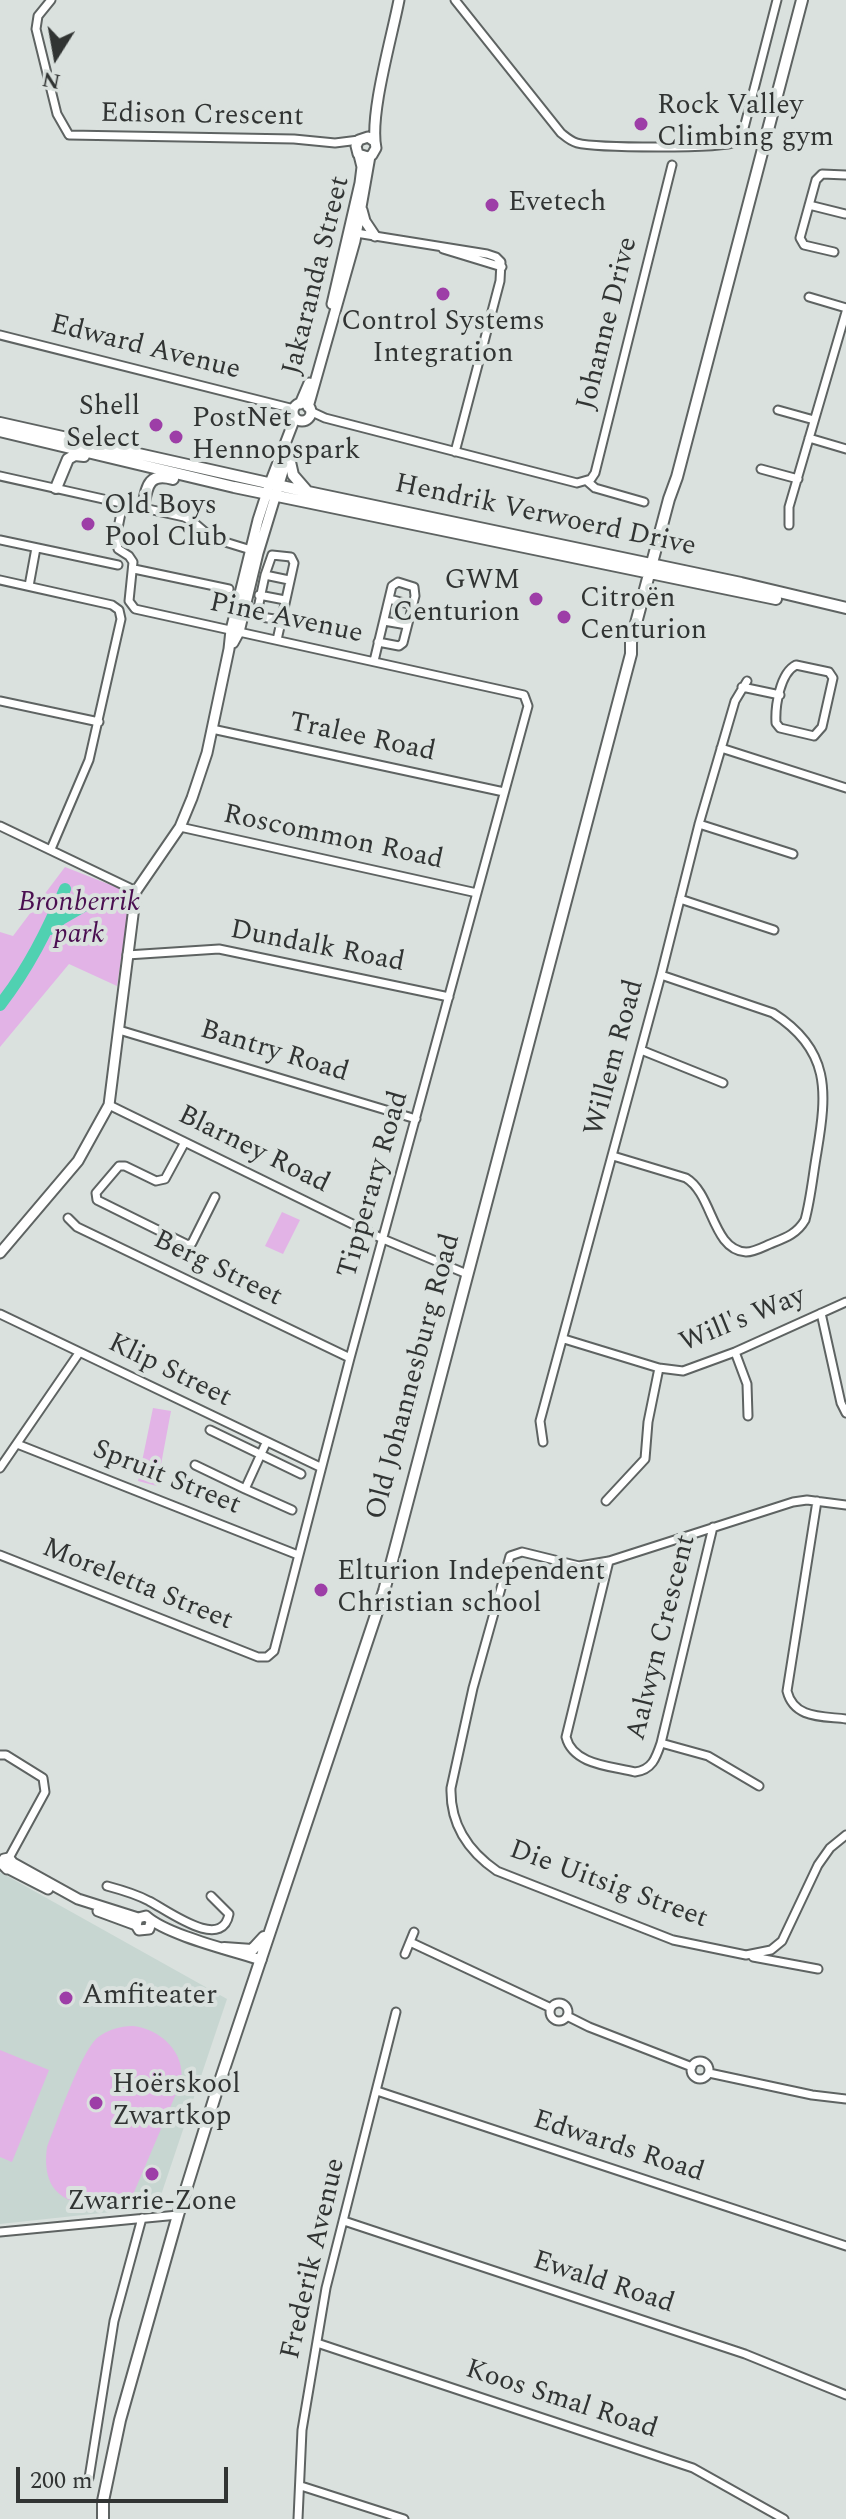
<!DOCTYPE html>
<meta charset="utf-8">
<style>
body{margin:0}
#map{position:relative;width:846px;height:2519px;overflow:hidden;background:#dae1de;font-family:Spectral,serif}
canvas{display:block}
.north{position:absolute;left:16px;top:16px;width:80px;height:80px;-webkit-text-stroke:6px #dae1de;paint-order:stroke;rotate:191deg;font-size:22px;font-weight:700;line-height:32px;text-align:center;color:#313433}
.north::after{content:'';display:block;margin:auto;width:28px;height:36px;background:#313433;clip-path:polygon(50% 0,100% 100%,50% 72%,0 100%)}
.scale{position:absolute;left:16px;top:2467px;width:212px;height:36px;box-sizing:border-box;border:4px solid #313433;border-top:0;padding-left:10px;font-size:24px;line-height:28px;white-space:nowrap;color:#313433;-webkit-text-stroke:6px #dae1de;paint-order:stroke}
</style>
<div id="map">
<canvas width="846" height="2519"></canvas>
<div class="north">N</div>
<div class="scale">200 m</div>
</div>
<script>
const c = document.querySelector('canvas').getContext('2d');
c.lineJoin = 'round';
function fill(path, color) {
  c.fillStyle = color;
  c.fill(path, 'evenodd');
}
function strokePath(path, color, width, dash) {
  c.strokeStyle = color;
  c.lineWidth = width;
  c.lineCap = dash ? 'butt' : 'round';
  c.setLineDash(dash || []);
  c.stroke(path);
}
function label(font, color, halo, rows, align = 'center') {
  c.font = font + ' Spectral,serif';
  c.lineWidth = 8;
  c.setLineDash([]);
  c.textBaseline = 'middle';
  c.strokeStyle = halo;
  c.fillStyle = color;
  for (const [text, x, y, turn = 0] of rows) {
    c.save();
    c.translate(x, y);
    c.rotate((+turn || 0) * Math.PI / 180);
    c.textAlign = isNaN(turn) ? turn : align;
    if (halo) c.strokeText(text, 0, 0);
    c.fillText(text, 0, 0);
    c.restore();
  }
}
fill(new Path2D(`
 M0 1872 227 1999 157 2207 0 2224Z`), '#c7d6d1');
fill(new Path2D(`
 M65 867 131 893 117 986 69 964 0 1047V932L13 936Z
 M282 1212 300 1220 283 1254 265 1246Z
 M153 1408 171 1411 157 1486 138 1481Z
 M133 2026C160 2029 186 2052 181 2082L129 2204C85 2208 39 2207 47 2147 57 2122 80 2054 97 2038 107 2030 120 2026 133 2026Z
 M0 2050 49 2070 12 2162 0 2157Z`), '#e2b3e6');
strokePath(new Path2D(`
 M50 929 61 919 94 900
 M0 1005C28 969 47 931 65 889`), '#50d1b1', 12);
const minor = new Path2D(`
 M51 0 38 16 36 29 57 114 69 135 294 139 335 143 359 140
 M455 0 561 133C566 137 570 141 577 143 596 148 721 149 736 142L743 132 777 0
 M809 205 845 214
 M356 233 487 254 496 257 501 262 500 281 455 452
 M443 249 502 267
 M834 252 804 245 800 238 816 180 822 174 846 175
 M809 297 846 308
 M0 335 294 409
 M778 410 814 420
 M310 411 325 418 577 483 591 479 595 473 672 165
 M809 438 846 449
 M761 469 798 479
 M0 476 184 517 192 521 212 538 251 550
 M587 481 595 488 644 502
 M789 525V507L846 312
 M0 540 118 565
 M134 569 229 589
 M265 575 289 580
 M0 580 112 605 119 610 121 619 89 760 51 849
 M29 586 36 548
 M259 595 285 600
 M389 599 412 605
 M384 621 407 625
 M277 640 294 563 291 557 272 555 265 575 257 613 261 617 281 620
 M374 661 392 586 398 582 414 587 415 596 403 643 399 646 378 642
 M796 665 829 672 833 678 822 727 814 736 780 728 776 723C775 706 780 673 796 665Z
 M742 687 780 695
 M0 701 99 722
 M212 729 504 792
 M721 748 846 788
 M699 824 793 854
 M0 826 136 891
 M180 827 477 893
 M680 899 774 930
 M127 955 219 949 449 997
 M119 1030 416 1119
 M641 1050 723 1083
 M109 1105 383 1239 467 1274
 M185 1142 165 1179 156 1181 125 1166H119L96 1193 97 1200 188 1245 192 1243 215 1197
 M613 1156 686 1178C713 1194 712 1250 746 1252 754 1252 763 1247 770 1244 785 1238 797 1234 805 1220 811 1198 813 1174 817 1152 827 1092 831 1050 773 1013L661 975
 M68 1218 77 1227 350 1358
 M821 1313 841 1403 846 1413
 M0 1314 320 1467
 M564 1339 659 1368 683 1371 735 1352 846 1302
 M735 1352 747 1384 748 1416
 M210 1430 301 1474
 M543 1442 540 1421 661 975 699 824 735 701 747 681
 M266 1443 245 1489 292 1510
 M17 1444 298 1555
 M195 1465 245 1489
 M0 1468 79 1353
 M606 1501 645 1459 648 1422 659 1368
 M817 1501 787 1691C794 1719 822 1716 846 1719
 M846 1505 807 1500 793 1502 609 1561 579 1566 522 1552 510 1556 473 1688 451 1788C450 1824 468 1851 497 1871L673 1940 746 1955 771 1950 782 1941 818 1865 830 1848 846 1835
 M0 1555 258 1657H267L274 1651 350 1358 528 706 524 695 135 609 129 601 133 562 129 556 118 549 116 538 123 503
 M609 1561 566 1737C573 1765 611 1766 635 1772 652 1770 656 1758 661 1743L713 1527
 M661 1743 708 1756 759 1786
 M0 1755H6L43 1778 45 1792 9 1858
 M107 1886C122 1890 136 1894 149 1901 167 1910 222 1952 229 1914L211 1896
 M410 1942 551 2008
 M405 1954 414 1932
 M753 1957 818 1969
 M550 2012a9 9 0 1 1 18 0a9 9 0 1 1-18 0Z
 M567 2016 589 2027 692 2067
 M691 2070a9 9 0 1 1 18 0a9 9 0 1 1-18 0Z
 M709 2073 812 2095 846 2099
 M377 2091 846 2246
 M344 2221 745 2354 846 2395
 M0 2232 178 2215
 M317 2343 693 2468 784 2519
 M89 2478 114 2321 142 2218
 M301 2486 404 2519
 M298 2519 302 2430 326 2288 396 2012`);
const tertiary = new Path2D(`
 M374 141 368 137 359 140 356 146 358 154 368 157 372 155 376 148C369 115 392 37 399 0
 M362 210 365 221 375 236
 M332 304 360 183 362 167 359 155
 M293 412a9 9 0 1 1 18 0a9 9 0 1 1-18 0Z
 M300 404 309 383
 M308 407 355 241 370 156
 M233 643 239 632 258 553 287 458
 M0 1253 78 1161 109 1105 136 891 180 827 192 798 207 753 229 649 231 630 258 520 270 483 295 418
 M13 1863 11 1868 7 1869 2 1864 4 1859 9 1858 13 1863 78 1899 138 1918
 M9 1869 48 1889
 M98 1911 136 1925
 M151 1922 149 1929 139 1930 136 1925 138 1918 146 1916C167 1935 230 1950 261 1960`);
const secondary = new Path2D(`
 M0 423 308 492 741 583 846 608
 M0 431 234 487 776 599
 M288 453 293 475 306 490
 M56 488 68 459 75 455 84 456
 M143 507C147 487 148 472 173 479
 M224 1948 252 1950 264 1937
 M103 2519V2501L120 2420 178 2215 217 2090 384 1591 631 654V642L669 499 677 477 802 0`);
strokePath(minor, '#5e6362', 11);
strokePath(tertiary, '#5e6362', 13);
strokePath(secondary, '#5e6362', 14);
strokePath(minor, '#fff', 7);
strokePath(tertiary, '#fff', 9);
strokePath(secondary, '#fff', 10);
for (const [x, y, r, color] of [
 [641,124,8,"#9d3ea7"],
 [492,205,8,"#9d3ea7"],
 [443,294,8,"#9d3ea7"],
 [156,425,8,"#9d3ea7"],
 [176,437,8,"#9d3ea7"],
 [88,524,8,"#9d3ea7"],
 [536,599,8,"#9d3ea7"],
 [564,617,8,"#9d3ea7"],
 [321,1590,8,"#9d3ea7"],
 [66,1998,8,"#9d3ea7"],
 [96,2103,8,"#9d3ea7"],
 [152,2174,8,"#9d3ea7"]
]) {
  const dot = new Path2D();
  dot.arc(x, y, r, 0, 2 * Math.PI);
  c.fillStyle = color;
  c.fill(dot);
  strokePath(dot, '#dae1de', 3);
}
label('28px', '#313433', '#dae1de', [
 ["Rock Valley",657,108],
 ["Climbing gym",657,140],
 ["Evetech",508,205],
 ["Control Systems",443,324,"center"],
 ["Integration",443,356,"center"],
 ["Shell",140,409,"right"],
 ["Select",140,441,"right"],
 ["PostNet",192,421],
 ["Hennopspark",192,453],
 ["Old Boys",104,508],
 ["Pool Club",104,540],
 ["GWM",520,583,"right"],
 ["Centurion",520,615,"right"],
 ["Citroën",580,601],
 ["Centurion",580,633],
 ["Elturion Independent",337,1574],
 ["Christian school",337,1606],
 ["Amfiteater",82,1998],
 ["Hoërskool",112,2087],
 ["Zwartkop",112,2119],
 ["Zwarrie-Zone",152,2204,"center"]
], 'left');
label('28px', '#313433', '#dae1de', [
 ["Edison Crescent",202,117,1],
 ["Jakaranda Street",318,276,-76],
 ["Johanne Drive",609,324,-76],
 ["Edward Avenue",145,349,14],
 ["Hendrik Verwoerd Drive",545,517,12],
 ["Pine Avenue",286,620,12],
 ["Tralee Road",362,739,12],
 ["Roscommon Road",333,839,12],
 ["Dundalk Road",317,948,11],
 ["Bantry Road",274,1053,17],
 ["Willem Road",616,1058,-75],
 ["Blarney Road",253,1151,26],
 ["Tipperary Road",375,1185,-74],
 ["Berg Street",217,1270,26],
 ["Will's Way",743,1321,-22],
 ["Klip Street",169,1372,26],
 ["Old Johannesburg Road",415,1377,-75],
 ["Spruit Street",166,1479,22],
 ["Moreletta Street",137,1586,22],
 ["Aalwyn Crescent",663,1638,-76],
 ["Die Uitsig Street",608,1886,20],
 ["Edwards Road",618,2148,18],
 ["Frederik Avenue",315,2259,-77],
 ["Ewald Road",603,2284,18],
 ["Koos Smal Road",561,2401,18]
]);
label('italic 28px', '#4b0f51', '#dae1de', [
 ["Bronberrik",79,905],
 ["park",79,937]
]);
</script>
